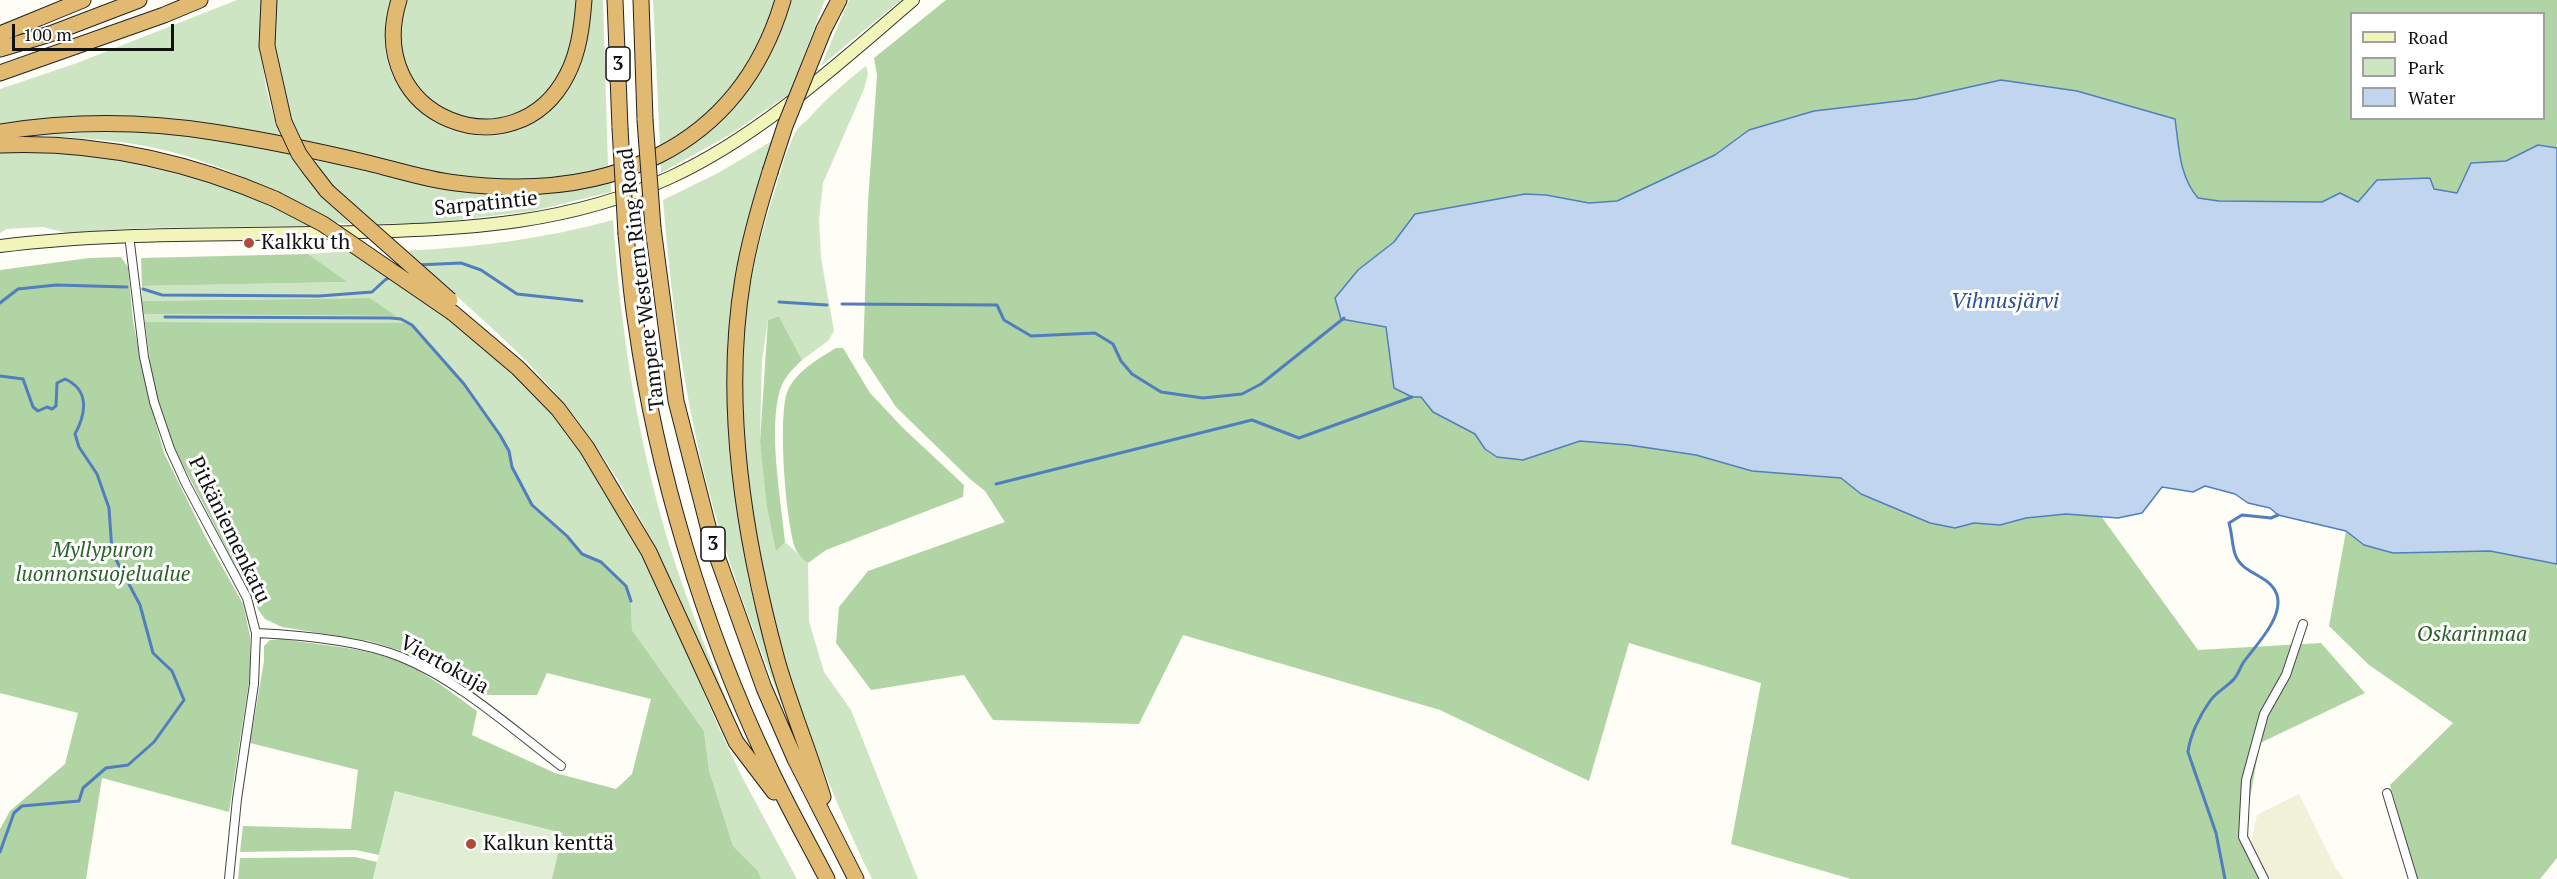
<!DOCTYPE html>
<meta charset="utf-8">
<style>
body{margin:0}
#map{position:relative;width:2557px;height:879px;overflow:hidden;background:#fefef6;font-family:"PT Serif",serif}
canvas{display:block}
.legend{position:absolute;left:2350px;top:12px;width:195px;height:108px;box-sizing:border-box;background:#fff;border:2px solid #a0a0a0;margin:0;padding:8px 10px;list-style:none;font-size:18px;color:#111}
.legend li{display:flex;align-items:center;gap:12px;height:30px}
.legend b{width:30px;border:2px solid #a0a0a0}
.scale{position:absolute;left:12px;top:24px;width:162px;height:27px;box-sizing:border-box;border:3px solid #111;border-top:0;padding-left:8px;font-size:18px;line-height:21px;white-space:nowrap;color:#111;-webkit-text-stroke:4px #fff;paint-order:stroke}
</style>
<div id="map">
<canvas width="2557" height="879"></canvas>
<ul class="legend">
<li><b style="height:8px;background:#f1f5ba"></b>Road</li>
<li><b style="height:16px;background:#cee5c3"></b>Park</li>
<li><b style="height:16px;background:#c1d5ef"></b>Water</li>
</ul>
<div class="scale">100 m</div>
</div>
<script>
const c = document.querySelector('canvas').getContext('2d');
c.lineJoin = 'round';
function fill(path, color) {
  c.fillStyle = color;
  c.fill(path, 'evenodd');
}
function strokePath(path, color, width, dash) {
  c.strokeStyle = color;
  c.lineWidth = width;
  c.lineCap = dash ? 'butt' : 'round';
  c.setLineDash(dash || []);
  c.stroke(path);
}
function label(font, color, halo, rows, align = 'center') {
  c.font = font + ' "PT Serif",serif';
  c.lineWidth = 6;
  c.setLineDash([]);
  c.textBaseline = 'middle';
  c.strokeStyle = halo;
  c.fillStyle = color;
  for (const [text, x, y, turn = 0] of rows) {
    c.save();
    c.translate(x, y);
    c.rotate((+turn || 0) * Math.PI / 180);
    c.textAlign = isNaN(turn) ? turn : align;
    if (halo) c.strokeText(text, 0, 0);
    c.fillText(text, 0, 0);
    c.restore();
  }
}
fill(new Path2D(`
 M2299 794 2336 869 2344 879H2268L2251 842 2257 815Z`), '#eff2d8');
fill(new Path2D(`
 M237 0H263C258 48 263 93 282 138L228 127 168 121 0 126V89L77 63Z
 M277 0H391C386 12 385 22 385 35 382 84 424 129 473 135 517 142 561 112 578 72 588 50 589 23 591 0H603L608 167C569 175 530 182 489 180 425 177 362 155 300 140 283 96 266 48 277 0Z
 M408 0H577C573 33 568 63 549 91 541 103 524 111 511 115 438 138 376 68 408 0Z
 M653 0H776C769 17 763 35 755 52 734 93 699 123 660 146Z
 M788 0H825L789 94 731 134 661 173 660 160 712 126Z
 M849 0H901L821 66Z
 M866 66 868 74 864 89 823 183 819 219 821 258 834 331 828 341 802 360 779 316 768 320 762 361 760 442 776 550 785 542 808 563 809 621 824 672 851 710 918 879H872C773 673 696 425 772 200 779 178 785 152 796 131 799 127 805 122 809 118 826 99 845 82 866 66Z
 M136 131 205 138 291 153 319 193 350 224C324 224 311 208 288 197 255 181 221 167 186 156 136 140 80 138 27 135Z
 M772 141 748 221 732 451 738 519 750 587 764 640 793 732C761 653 731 574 709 492 684 396 671 299 663 200L718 173Z
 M0 150 89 153 183 172 238 191 281 210 311 226 141 228 67 233 43 227 7 229 0 233Z
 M309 157C381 174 455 198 530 194 557 193 584 187 611 180V192L533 211 432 223 373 224 336 192Z
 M613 220C621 335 639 451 674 560 694 620 718 679 742 738 690 624 644 500 563 402 517 346 459 299 405 251 476 247 545 239 613 220Z
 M351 251 389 274 495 353 553 412 583 453 646 556 714 717 741 775 797 879H761L758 871 733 846 709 770 704 731 632 630 631 601 601 562 582 554 567 536 532 505 512 467 509 451 500 435 464 384 412 326 408 323 145 322 144 314 395 316 370 298 142 301V286L345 282 308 254Z`), '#cee5c3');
fill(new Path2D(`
 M946 0H2557V148L2538 145 2506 161 2471 163 2457 193 2434 189 2358 202 2340 193 2322 202 2219 201 2198 198C2179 175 2179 147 2175 119L2001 80 1916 99 1814 111 1749 130 1715 155 1617 201 1589 203 1546 195 1415 214 1394 242 1358 270 1341 319 1386 327 1421 397 1433 412 1475 434 1485 449 1523 460 1580 441 1629 445 1696 455 1752 471 1841 478 1861 494 1930 523 1955 528 1974 523 2000 525 2026 518 2066 514 2101 516 2198 650 2321 643 2365 693 2260 743 2243 837 2264 879H1851L1731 844 1761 683 1629 643 1589 781 1440 710 1183 635 1139 724 993 720 964 675 871 690 836 643 839 607 868 571 1005 522 985 491 970 479 896 407 863 357 868 201 877 75 874 58ZM2352 14H2544V118H2352Z
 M308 254 347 282 142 286 141 258Z
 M121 257 128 267 133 321 146 387 164 453 204 534 243 604 250 636V675L229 812 102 778 86 879H0V829L10 811 65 764 78 713 0 693V270L89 258Z
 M370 298 396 316 144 314 142 301Z
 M779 316 802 360C793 369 784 377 780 390 768 431 781 499 785 542L776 551 767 507 760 442 768 320Z
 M145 322 408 323 412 325 464 384 500 435 509 451 512 467 532 505 567 536 582 554 601 562 626 586 631 601 632 630 704 731 709 770 733 846 758 871 761 879H551L395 791 379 855 356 850 240 852 243 826 351 829 358 770 250 743 264 661V646L270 640 281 639C320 645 362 647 399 661 427 673 452 693 477 711L472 735 555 773 616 789 632 774 651 699 547 673 537 695H478L430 663 408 653 369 641 282 627 265 619 259 611 174 448 158 402 151 369Z
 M836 348H843L870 393 904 429 964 485 963 497 826 550 808 563C804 560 798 555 796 550 786 526 777 413 788 390 797 371 818 359 836 348Z
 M2346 531 2364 545 2393 553 2490 551 2557 564V858L2540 879H2417L2390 785 2453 723 2369 665 2329 626Z
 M355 857 377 862 373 879H238L240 858Z`), '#b1d4a4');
fill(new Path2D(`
 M395 791 563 833 552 879H373Z`), '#e0eed3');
const water = new Path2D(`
 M2001 80 2077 91 2175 119C2179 147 2179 176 2198 198L2219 201 2322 202 2340 193 2358 202 2377 180 2430 178 2434 189 2457 193 2471 163 2506 161 2538 145 2557 148V564L2490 551 2393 553 2364 545 2346 531 2278 515 2270 508 2248 503 2235 494 2205 486 2193 492 2162 487 2142 513 2118 518 2066 514 2026 518 2000 525 1974 523 1955 528 1930 523 1861 494 1841 478 1752 471 1696 455 1629 445 1580 441 1523 460 1497 457 1485 449 1475 434 1433 412 1421 397H1412L1394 388 1386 327 1341 319 1335 298 1358 270 1394 242 1415 214 1525 194 1546 195 1589 203 1617 201 1715 155 1749 130 1814 111 1916 99Z`);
fill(water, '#c1d5ef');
strokePath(water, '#517ebd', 1.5);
strokePath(new Path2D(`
 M417 265 461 263 481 270 517 294 582 301
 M143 289 162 295 319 296 372 292 385 280 392 276
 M779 302 827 305
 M0 303 18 289 56 285 127 287
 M842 304 997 305 1004 320 1031 336 1095 333 1113 344 1121 361 1132 374 1161 392 1203 398 1242 394 1261 384 1344 318
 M165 317 391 318 401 319 412 325 464 384 500 435 509 451 512 467 532 505 567 536 582 554 601 562 626 586 631 601
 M0 376 23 379 33 407 38 411 47 407 52 409 56 406 57 383 65 379C90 390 86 414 75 434L79 447 97 474 109 508 112 552 140 605 153 653 172 671 184 700 154 742 128 765 106 768 83 788 79 801 22 806 14 813 0 852
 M996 484 1252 420 1299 438 1412 397
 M2225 879 2216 833 2188 752C2190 735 2200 715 2210 701 2216 692 2227 687 2234 679 2238 675 2240 668 2243 663 2254 647 2284 618 2277 595 2270 574 2242 575 2235 554 2232 545 2232 533 2229 523L2242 515 2271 518 2278 515`), '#517ebd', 3);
const minor = new Path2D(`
 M129 235 144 357 154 402 170 449 186 484 247 598 256 633 254 684 237 799 229 879
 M256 633C301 635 359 640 401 657 458 680 512 729 561 766
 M2387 793 2413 879
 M2264 879 2243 837 2246 780 2264 714 2286 675 2303 624`);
const secondary = new Path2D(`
 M0 246C119 231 239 236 359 232 468 229 570 224 671 177 760 136 839 63 913 0`);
const motorway = new Path2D(`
 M269 0 267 46 284 122
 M399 0C362 118 515 176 567 75 579 52 582 26 584 0
 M615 0 620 128
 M641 0 645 120
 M824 29 839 0
 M0 34 83 0
 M0 49 50 34 139 0
 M0 73 164 15 200 0
 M0 132C69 121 144 121 213 132 265 140 317 151 368 163 397 170 427 180 456 183 604 202 738 152 783 0
 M0 145C96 141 187 161 275 199
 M310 169 327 191
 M770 172C759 207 749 242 743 278 722 404 744 538 777 660 790 706 809 751 823 797
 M653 228 676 401 712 542 764 688 795 759 856 879
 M626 234C629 264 631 294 636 324 656 470 704 629 767 762 785 802 807 840 827 879
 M453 313 518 368 558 409 587 448 649 552 736 742 774 792`);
strokePath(minor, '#444', 10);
strokePath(secondary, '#333', 14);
strokePath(motorway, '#222', 17);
strokePath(minor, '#fff', 8);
strokePath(secondary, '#f1f5ba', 12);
strokePath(motorway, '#e2b970', 15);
const motorwayBridge = new Path2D(`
 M645 120 653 228
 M284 122 299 154 310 169
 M620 128 626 234
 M770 172 785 126 824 29
 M327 191 450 300
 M275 199 323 224 453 313`);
strokePath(motorwayBridge, '#222', 17, []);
strokePath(motorwayBridge, '#e2b970', 15);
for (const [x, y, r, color] of [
 [249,243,6,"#b04a39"],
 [471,844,6,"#b04a39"]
]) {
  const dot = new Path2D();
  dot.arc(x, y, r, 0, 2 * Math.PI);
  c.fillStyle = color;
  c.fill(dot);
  strokePath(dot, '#fff', 2);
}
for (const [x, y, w] of [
 [618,64,24],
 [713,544,24]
]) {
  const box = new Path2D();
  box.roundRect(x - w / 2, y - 17, w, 34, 4.5);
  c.fillStyle = '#fff';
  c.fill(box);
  strokePath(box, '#111', 1.5);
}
label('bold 20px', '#111', null, [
 ["3",618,64],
 ["3",713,544]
]);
label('21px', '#111', '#fff', [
 ["Sarpatintie",486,204,-6],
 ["Tampere Western Ring Road",642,279,-97],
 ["Pitkäniemenkatu",229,530,64],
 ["Viertokuja",444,665,29]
]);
label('21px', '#111', '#fff', [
 ["Kalkku th",261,243],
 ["Kalkun kenttä",483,844]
], 'left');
label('italic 21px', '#2a6228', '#fff', [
 ["Myllypuron",103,551],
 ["luonnonsuojelualue",103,575],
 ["Oskarinmaa",2472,635]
]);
label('italic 22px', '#295194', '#fff', [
 ["Vihnusjärvi",2005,302]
]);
</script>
